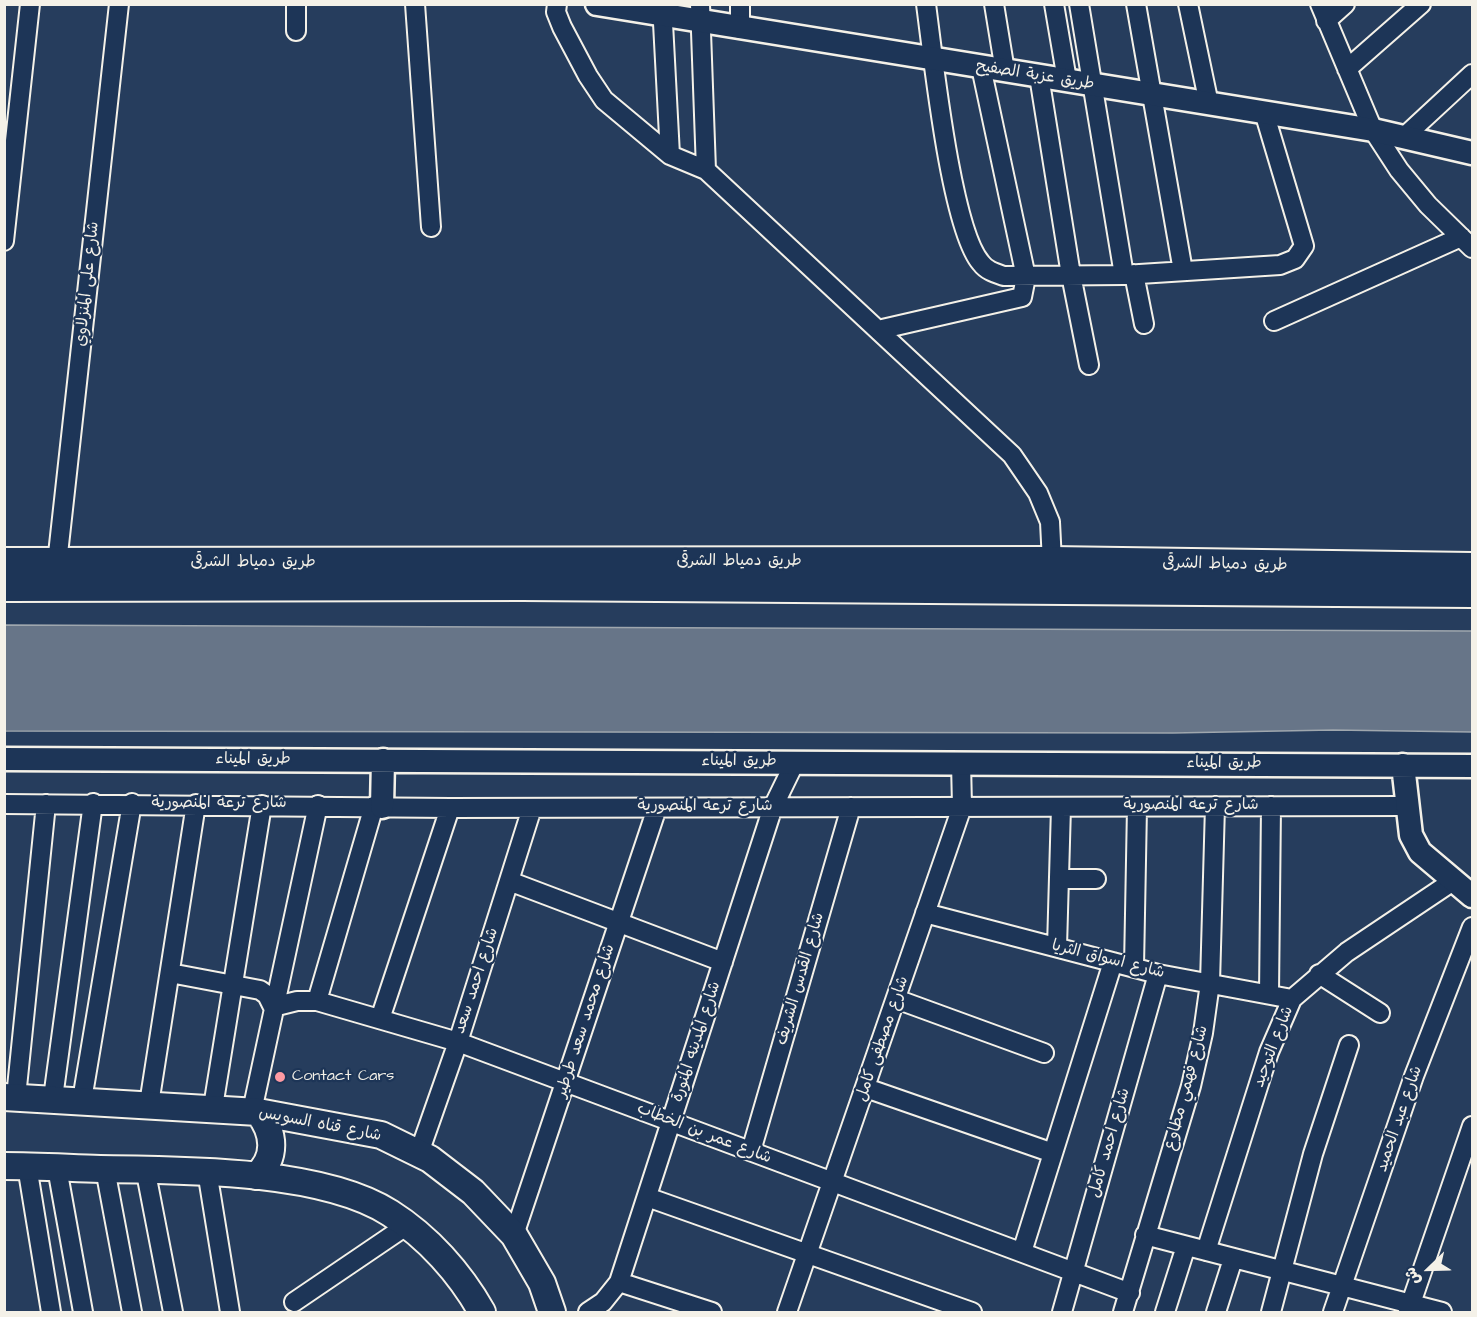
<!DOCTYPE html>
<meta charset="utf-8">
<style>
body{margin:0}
#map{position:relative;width:1477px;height:1317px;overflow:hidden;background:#263d5d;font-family:"Architects Daughter","Playpen Sans Arabic",sans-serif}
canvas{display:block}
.frame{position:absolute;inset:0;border:6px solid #f4f1e8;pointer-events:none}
.north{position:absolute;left:1399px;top:1239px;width:60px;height:60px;-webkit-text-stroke:4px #1d3557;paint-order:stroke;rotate:247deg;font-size:16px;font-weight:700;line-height:24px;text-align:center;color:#f4f1e8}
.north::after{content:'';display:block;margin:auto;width:21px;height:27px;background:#f4f1e8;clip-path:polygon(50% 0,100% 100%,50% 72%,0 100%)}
</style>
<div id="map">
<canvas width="1477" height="1317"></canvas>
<div class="frame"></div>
<div class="north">ش</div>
</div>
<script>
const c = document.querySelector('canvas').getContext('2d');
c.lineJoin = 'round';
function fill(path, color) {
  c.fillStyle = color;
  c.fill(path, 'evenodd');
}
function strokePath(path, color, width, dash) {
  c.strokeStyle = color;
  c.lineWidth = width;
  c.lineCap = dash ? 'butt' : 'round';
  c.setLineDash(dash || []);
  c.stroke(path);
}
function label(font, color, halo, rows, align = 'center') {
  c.font = font + ' "Architects Daughter","Playpen Sans Arabic",sans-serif';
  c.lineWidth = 4.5;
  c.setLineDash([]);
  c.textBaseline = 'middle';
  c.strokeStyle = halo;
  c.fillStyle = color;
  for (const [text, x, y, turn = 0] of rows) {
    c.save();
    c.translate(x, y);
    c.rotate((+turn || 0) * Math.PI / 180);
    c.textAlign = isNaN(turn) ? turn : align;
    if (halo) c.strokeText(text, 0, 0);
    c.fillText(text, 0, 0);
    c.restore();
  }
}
const water = new Path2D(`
 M5 625 1472 631V732L1333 730 1173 733 5 731Z`);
fill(water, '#677588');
strokePath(water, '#9fa7ae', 1.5);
const minor = new Path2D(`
 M415 4 431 227
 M557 4 556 12 562 27 588 76 604 100 670 155 706 170 1012 455 1038 493 1050 522 1052 562
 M662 4 670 155
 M700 4 706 170
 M740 4V29
 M926 4C933 56 951 229 981 263 987 271 995 273 1004 276L1124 275 1280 265 1295 259 1304 246 1264 112
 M994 4 1005 71
 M1054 4 1067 80
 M1079 4 1124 275
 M1136 4 1183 271
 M1188 4 1209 104
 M1320 4 1373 130 1399 170 1428 205 1472 248
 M1326 21 1345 4
 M296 31V4
 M1347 69 1421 4
 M1039 76 1071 275 1089 365
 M1404 137 1472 74
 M4 241 30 4
 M1134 274 1144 324
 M1274 321 1461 237
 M878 330 1022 297 1026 277 981 67
 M57 563 119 4
 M4 804 450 808 1406 806
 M1059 879H1096
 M509 881 723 962
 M925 913 1158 974 1292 999
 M1057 947 1061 807
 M1134 967 1137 807
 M170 973 260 990 267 995 273 1007 297 1001H317L458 1042 1130 1293
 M1319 974 1380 1013
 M1269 994 1271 806
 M896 999 1044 1053
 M317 1001 374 806
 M380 1019 450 808
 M866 1088 1053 1153
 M16 1097 46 804
 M53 1098 93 803
 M82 1100 132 803
 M149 1104 196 804
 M213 1107 262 805
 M252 1111 318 805
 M751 1151 851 807
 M419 1153 458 1042 532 808
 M27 1166 51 1312
 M57 1168 83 1312
 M145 1168 173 1312
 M105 1169 132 1312
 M207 1171 230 1312
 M647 1197 972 1312
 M514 1235 657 808
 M1145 1235 1442 1312
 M1206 1251 1269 1052 1292 999 1347 952 1453 881
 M1022 1252 1113 962
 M619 1282 712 1312
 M294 1302 406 1226
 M588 1312 603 1302 619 1282 773 807 795 762
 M787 1312 962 807 961 762
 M1062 1312 1158 974
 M1123 1312 1191 1086 1203 1033 1210 983 1215 806
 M1165 1312 1186 1246
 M1216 1312 1233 1259
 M1271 1312 1313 1154 1349 1045
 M1333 1312 1414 1076 1472 927
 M1408 1312 1472 1126`);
const tertiary = new Path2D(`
 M597 4 1373 130 1472 153
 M4 759 1472 766
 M1403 765 1411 835 1420 852 1472 896
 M382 807 383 760`);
const secondary = new Path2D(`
 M4 1097 258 1112 381 1135 430 1159 473 1192 514 1235 542 1283 552 1312
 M4 1166C36 1166 68 1168 100 1169 181 1170 322 1169 390 1213 428 1237 460 1273 482 1312
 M256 1176C277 1158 275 1133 258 1112`);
const trunk = new Path2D(`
 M4 563 1052 562 1472 568
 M4 586 522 585 1472 592`);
strokePath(minor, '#f4f1e8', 22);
strokePath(tertiary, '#f4f1e8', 27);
strokePath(secondary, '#f4f1e8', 30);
strokePath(trunk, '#f4f1e8', 34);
strokePath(minor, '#1d3557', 18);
strokePath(tertiary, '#1d3557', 22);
strokePath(secondary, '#1d3557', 26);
strokePath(trunk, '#1d3557', 30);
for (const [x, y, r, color] of [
 [280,1077,6,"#ff9aa2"]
]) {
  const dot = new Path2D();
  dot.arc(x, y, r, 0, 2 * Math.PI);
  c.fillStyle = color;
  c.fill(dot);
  strokePath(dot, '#1d3557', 2);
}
label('16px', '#f4f1e8', '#1d3557', [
 ["طريق عزبة الصفيح",1035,76,9],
 ["شارع على المنزلاوي",88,284,-84],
 ["طريق دمياط الشرقى",739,562],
 ["طريق دمياط الشرقى",253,563],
 ["طريق دمياط الشرقى",1225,565,1],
 ["طريق الميناء",253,760],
 ["طريق الميناء",739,762],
 ["طريق الميناء",1224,764],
 ["شارع ترعه المنصورية",219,804],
 ["شارع ترعه المنصورية",1191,806],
 ["شارع ترعه المنصورية",705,807],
 ["شارع اسواق الثريا",1108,960,14],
 ["شارع القدس الشريف",801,979,-74],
 ["شارع احمد سعد",477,981,-72],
 ["شارع محمد سعد طرطير",586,1021,-72],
 ["شارع مصطفى كامل",883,1039,-71],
 ["شارع المدينه المنورة",697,1042,-72],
 ["شارع التوحيد",1274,1047,-69],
 ["شارع فهمي مطاوع",1187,1088,-75],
 ["شارع عبد الحميد",1400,1119,-71],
 ["شارع قناه السويس",320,1125,11],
 ["شارع عمر بن الخطاب",704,1134,21],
 ["شارع احمد كامل",1110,1143,-74]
]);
label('16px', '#f4f1e8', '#1d3557', [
 ["Contact Cars",292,1077]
], 'left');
</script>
